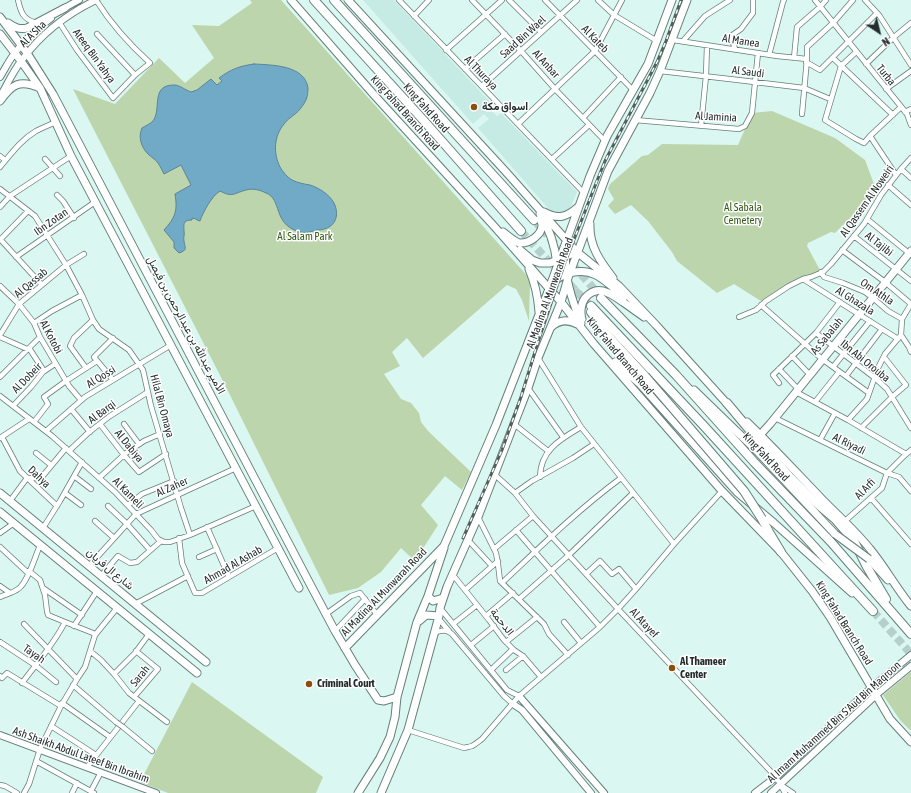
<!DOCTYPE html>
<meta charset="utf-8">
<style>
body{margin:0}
#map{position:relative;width:911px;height:793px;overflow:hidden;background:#daf7f1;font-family:"Asap Condensed",sans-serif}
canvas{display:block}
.north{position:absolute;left:859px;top:12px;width:40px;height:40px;-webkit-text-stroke:3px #fff;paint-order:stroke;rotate:145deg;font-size:11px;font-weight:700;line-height:16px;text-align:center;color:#232e2c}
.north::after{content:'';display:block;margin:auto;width:14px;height:18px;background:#232e2c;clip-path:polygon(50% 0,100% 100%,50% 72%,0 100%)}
</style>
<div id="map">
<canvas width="911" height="793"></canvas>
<div class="north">N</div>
</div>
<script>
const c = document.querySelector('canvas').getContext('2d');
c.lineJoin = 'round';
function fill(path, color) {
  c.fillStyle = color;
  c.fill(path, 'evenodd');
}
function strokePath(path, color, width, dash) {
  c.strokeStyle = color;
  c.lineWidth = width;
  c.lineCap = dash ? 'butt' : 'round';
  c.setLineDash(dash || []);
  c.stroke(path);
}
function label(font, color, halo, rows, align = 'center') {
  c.font = font + ' "Asap Condensed",Vazirmatn,sans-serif';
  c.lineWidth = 3;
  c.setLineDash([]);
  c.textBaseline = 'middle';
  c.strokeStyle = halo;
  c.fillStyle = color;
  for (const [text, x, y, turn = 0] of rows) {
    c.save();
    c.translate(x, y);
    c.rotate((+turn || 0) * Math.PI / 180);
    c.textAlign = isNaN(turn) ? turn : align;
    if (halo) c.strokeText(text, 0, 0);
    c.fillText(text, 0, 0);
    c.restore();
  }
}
fill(new Path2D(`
 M363 0H394L493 105 490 109 497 116 501 113 577 192 570 208 566 212 559 214 552 212 547 207 478 128 489 119 484 114 473 124 417 61Z`), '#c6ebe4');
fill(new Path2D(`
 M250 0H281L530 279 529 321 522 300 516 289 507 285 423 358 407 338 392 352 400 366 384 374 401 399 411 403 419 413 421 422 428 431 471 472 462 490 445 476 421 505 438 525 415 561 401 548 381 572 358 588 329 595 225 385 73 89 115 104 159 58 185 83 214 58 192 25 219 26 252 3Z
 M772 111 835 138 865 160 877 192 862 212 859 209 835 233 831 232 808 243 807 246 821 272 803 279 764 303 734 284 717 293 677 261 672 252 648 221 631 205 615 214 608 206 614 199 608 189 610 184 642 156 648 155 662 144 738 145 752 113Z
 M911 672V731L900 720 883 695Z
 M192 682 323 777 316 793H168L140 782Z`), '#bcd5ac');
const water = new Path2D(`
 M254 64C272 65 305 65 308 88 308 94 307 100 303 105 297 115 290 116 284 124 274 136 273 153 280 167 283 172 287 177 292 180 298 183 304 184 310 185 319 188 329 194 334 203 338 211 338 222 329 227 326 229 321 230 317 230 310 232 304 234 297 231 273 223 282 199 266 193 260 190 253 188 246 190 234 193 233 198 220 191 212 196 203 212 200 221L197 220 196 219 192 218V220C182 220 184 225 184 231 185 234 183 238 184 241 185 248 188 250 179 253L174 248V242L164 230C175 218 178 211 175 194L191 185 181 165 164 174C162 170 160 166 158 163 155 159 151 157 148 154 141 147 138 137 142 128 145 126 150 124 153 121 162 109 150 85 174 85 180 85 185 90 191 92L197 90 211 79 217 85 222 81 219 78C231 69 240 66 254 64Z`);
fill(water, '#71aac6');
strokePath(water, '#5a8598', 1);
strokePath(new Path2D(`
 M575 290 591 312`), '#b5cfca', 8, [8, 4]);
strokePath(new Path2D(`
 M534 220 600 296
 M521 231 575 290 591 306
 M873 611 911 654`), '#b5cfca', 8, [8, 4]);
const minor = new Path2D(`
 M18 0C21 13 23 19 36 23
 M399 0 584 193
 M472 0 521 51 555 89 605 141
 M509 0 541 32
 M545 0 633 90
 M598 0 614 15 657 41
 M815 0 907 114 911 125
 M865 0 879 15 911 65
 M414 16 429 0
 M59 22 77 50 113 98 135 75 150 63C129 44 111 24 96 0
 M97 34 135 75
 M673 40 777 56 807 59
 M683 41 705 16 730 0
 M735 49 731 36 741 29 753 13V0
 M446 50 502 0
 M856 52 841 66 825 120 856 139 864 143 870 136 901 107
 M769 55 783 2 784 0
 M794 58 797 27 820 7 826 0
 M833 58 893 115
 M806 62 820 70 877 13
 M866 64 894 37 911 23
 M465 69 505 34
 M660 71 738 80 804 88 830 99
 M482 86 577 0
 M886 89 911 71
 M905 112 911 109
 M802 114 807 59V47L833 23 853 0
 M583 118 621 77
 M635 120 739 129 745 126 752 113 758 53
 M518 124 595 51 622 0
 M701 126 706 76 707 45
 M870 136 896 175
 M0 156 5 160
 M45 159 60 176
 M552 159 589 125
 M0 167C11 154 21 140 36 131 42 128 49 125 56 122
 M901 169 911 178
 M888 185 911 205
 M0 189 35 216 66 265 82 295 93 320 99 329 129 350 143 370 151 406 181 508 190 535
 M57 195 63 201 74 218
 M0 207 10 196 71 156
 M867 219 910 254
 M854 236 911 281
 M0 239 42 285
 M0 240 28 211
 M842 250 885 282 911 304
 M16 257 95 202
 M821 272 824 277 843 283 865 292 873 298 888 311 902 319
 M803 279 898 339
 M0 286 19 304 34 323 40 337 69 386 81 400
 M761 305 822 359 869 393
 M739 317 756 310 766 301 789 286 803 279 811 277 823 272 831 264 864 224 881 195 901 169 911 158
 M34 323 52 311 82 295
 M816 333 875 378 887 389 911 428
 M0 335 19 304 66 265 84 254
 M901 335 909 347 911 352
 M0 337 27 349
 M113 338 94 357 113 380
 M29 348 44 371
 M792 356 810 375
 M538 358 581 427 674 544
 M833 367 870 321
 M86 368 70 346 74 338 93 320
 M779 369 798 389
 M846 376 882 329
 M0 377 40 337
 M779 383 773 375 816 333 840 302
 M528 388 563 437
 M796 392 848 420 906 454
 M0 396 52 436 115 492 151 530 158 539 164 542H170L190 535 256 506
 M815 402 839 372
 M13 406 31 387 43 372 55 364
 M71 409 90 432
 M775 418 887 473 899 477 911 491
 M848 420 867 399 878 368 885 354 901 335 902 319 911 304
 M34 422 48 404 44 397 66 381 97 361
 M100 424 124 455 139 472 166 454
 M124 424 139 444
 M514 424 548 451
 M861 428 892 397 906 385 884 357
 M46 431 85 397 171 345
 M2 437 20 471 57 506
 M0 438 29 419
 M820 440 835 413
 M69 451 88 433 110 416 148 392
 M36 453 51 465
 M494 474 515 493 533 516 618 609 776 777 785 793
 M74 476 91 489
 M540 477C540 450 561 439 581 427
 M99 478 126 453 144 441 160 434
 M65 493 81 505
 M515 493 532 481 573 458 594 444
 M871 498 911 544
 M10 501 27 478H41L66 448
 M128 505 142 494 174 481
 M108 506 127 524 150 550
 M478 517 496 553 498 564 500 581 544 624 549 634 568 655
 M95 521 114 538
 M845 521 882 488 887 473 904 456 911 450
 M207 527 229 577
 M43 528 60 501 82 462
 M516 530 600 627
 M0 533 14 523
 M179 538 182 563 195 593H202L278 548
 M468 540 492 566
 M0 547 28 573
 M494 549 533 516
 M199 557 217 549
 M89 566 136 514 236 468
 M586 574 600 561 612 574 619 569 636 589
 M453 575 489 620 504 640 514 650 523 656 541 677
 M101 576 118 556 130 563 137 562 161 541
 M502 583C541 546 579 509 621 478
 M0 586 10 593
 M43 588 82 615
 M465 590 498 561
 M0 597C6 594 13 593 18 589 27 584 36 555 40 545
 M519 599 569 555 633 493
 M135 604 188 576
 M440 608 507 690 519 696
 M326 614 351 596 360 593 375 612
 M486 616 513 593
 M438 618 449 631
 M564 622 581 643
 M24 624 77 679
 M453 624 477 605
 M74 626 97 591
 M335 631 365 599
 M434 633C442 630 446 629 452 634L504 696 513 704
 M95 635 117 608
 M0 642 35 665 56 682
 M506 642 537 617
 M471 645 494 626
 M90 651 101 660 114 674 129 693 167 722
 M491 670 513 649
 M506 670 523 656
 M114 674 135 653 149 634
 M0 676 2 678 7 673 61 706
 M22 683C37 663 54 644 65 622
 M73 685 116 722
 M134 697 158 669 136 651
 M62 703 110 737
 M51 726 96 755
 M123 727 152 751
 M408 730 464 748C467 747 469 747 472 746 476 744 479 741 482 739L519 696 600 627 618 609 636 589 674 544 722 491
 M36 761 94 793
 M87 767 139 701
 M0 785 5 786 17 793
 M781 785 793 793
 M91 791 101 772
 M24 793 29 784 40 749 61 706 77 679 85 667 95 635 93 633 65 622 48 615 47 611 45 595 40 580 29 571
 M72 793 77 783`);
const tertiary = new Path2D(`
 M61 10 79 0
 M0 77C5 69 9 60 15 53 24 40 39 27 51 18
 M0 97C7 85 13 71 22 60 41 34 67 14 96 0
 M519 696 604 793
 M513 704 522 710 591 793
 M0 735 156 793
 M755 793 776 777 871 688 911 655
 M771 793 876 695 911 666`);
const secondary = new Path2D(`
 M0 17 27 53 53 94 310 584 335 631 345 648
 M8 23C14 27 19 30 27 28L65 8
 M0 34 21 61 40 88 71 156 299 588
 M0 101C12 84 20 79 40 88
 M760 435 770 424 911 251
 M0 493 206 662
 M0 512 197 673`);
const primary = new Path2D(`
 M291 0 375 96 493 225 561 302 594 344 722 491 781 552 812 591 830 617 890 719 911 742
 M348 0 507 173 577 252 619 286 656 325 730 407
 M544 212C558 220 567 217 578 207
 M540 214C549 228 555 246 557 264
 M590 224C589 246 600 261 613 278
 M503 232C508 236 514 241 519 243 529 244 542 235 542 225 542 223 541 221 540 219
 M520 250 532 260 540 263H550L571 254 577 252
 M566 250C563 275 572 300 581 323
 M529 269C535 283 538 297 539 312
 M552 284C562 272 582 268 596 275 606 280 616 290 624 297
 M582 319C580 313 581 303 585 298 598 283 611 294 623 302 630 307 637 312 644 317
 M551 327C559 320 568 319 577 324
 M615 362 639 383 737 492 774 523 852 593
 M694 390 759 453 835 534
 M747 422C772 446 795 471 819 496 836 514 855 530 870 549 885 567 896 588 911 606
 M869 559 888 580
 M443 598 433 601 428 596 444 548
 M419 621 426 615 439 616
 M397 697 384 701 378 700 355 665 345 648 444 546 496 425 549 289 590 176 607 136 648 64 672 0
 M358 793 380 758 390 737 395 717 397 697 417 622 428 596
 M381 793 408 730 439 616 440 608 447 587 478 517 514 424 528 388 538 358 561 302 568 278 608 171 650 93 660 71 687 0`);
const trunk = new Path2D(`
 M591 312 610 338 645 376
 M762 519 769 532 781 552`);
const motorway = new Path2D(`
 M314 0 425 122 521 231
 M334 0 534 220
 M601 298 676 375 754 462 831 542 911 634
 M591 306 704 426 873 611
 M727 403 768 452 789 476 815 502 835 519 854 541 867 567 886 599`);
strokePath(minor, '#657f7a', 6);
strokePath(tertiary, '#657f7a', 8);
strokePath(secondary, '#657f7a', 9);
strokePath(primary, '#657f7a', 9);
strokePath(trunk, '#657f7a', 10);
strokePath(motorway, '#657f7a', 10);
strokePath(minor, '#fff', 4.5);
strokePath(tertiary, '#fff', 6);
strokePath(secondary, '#fff', 7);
strokePath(primary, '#fff', 7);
strokePath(trunk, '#fff', 8);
strokePath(motorway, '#fff', 8);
const rail = new Path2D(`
 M463 538 502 450 521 397 538 342 564 265 593 191 605 161 657 62 666 41 681 0`);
strokePath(rail, '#51615e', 3);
strokePath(rail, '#fff', 1.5, [4.5]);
const minorBridge = new Path2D(`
 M116 722 123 727`);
const primaryBridge = new Path2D(`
 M835 534 869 559`);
const trunkBridge = new Path2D(`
 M645 376 744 491 762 519`);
strokePath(minorBridge, '#657f7a', 6, []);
strokePath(primaryBridge, '#657f7a', 9, []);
strokePath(trunkBridge, '#657f7a', 10, []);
strokePath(minorBridge, '#fff', 4.5);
strokePath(primaryBridge, '#fff', 7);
strokePath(trunkBridge, '#fff', 8);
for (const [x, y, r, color] of [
 [474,107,4,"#8b4f0c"],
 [672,668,4,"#8b4f0c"],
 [309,684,4,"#8b4f0c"]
]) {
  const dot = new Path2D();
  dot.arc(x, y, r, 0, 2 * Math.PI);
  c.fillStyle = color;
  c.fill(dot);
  strokePath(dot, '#fff', 1.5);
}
label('11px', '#232e2c', '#fff', [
 ["Al A'Sha",33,34,-45],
 ["Saad Bin Wael",523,37,-42],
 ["Al Kateb",595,39,46],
 ["Al Manea",741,41,9],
 ["Ateeq Bin Yahya",94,56,54],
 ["Al Anbar",546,64,48],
 ["Al Saudi",748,72,7],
 ["Al Thuraya",481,73,46],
 ["Turba",886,75,51],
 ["King Fahd Road",426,108,48],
 ["King Fahad Branch Road",405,113,48],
 ["Al Jaminia",716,117,3],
 ["Al Qassem Al Noweiri",867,201,-55],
 ["Ibn Zotan",51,222,-35],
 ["Al Tajibi",879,244,38],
 ["Al Qassab",31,283,-40],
 ["Om Athla",877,292,34],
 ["Al Madina Al Munwarah Road",550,293,-70],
 ["Al Ghazala",855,301,32],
 ["الأمير عبدالله بن عبدالرحمن بن فيصل",186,325,62],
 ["As Sabalah",827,336,-51],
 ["Al Kotobi",51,337,62],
 ["King Fahad Branch Road",620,356,50],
 ["Ibn Abi Orouba",865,361,39],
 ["Al Qossi",101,377,-31],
 ["Al Dobeir",27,378,-46],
 ["Hilal Bin Omaya",162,406,75],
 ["Al Barqi",102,412,-36],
 ["Al Riyadi",849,444,26],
 ["Al Dabiya",129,446,51],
 ["King Fahd Road",766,457,47],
 ["Dahya",39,477,44],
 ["Al Zaher",172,487,-24],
 ["Al Arfi",865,489,-46],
 ["Al Kameli",128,493,45],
 ["Ahmad Al Ashab",233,565,-30],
 ["شارع ال فريان",110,569,40],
 ["Al Madina Al Munwarah Road",384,592,-46],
 ["الدحمة",502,622,52],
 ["Al Atayef",644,623,47],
 ["King Fahad Branch Road",844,623,58],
 ["Tayah",34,654,35],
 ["Sarah",140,676,-51],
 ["Al Imam Muhammed Bin S'Aud Bin Maqroon",834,722,-42],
 ["Ash Shaikh Abdul Lateef Bin Ibrahim",81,755,20]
]);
label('bold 11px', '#232e2c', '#fff', [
 ["اسواق مكة",482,107],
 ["Al Thameer",680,662],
 ["Center",680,675],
 ["Criminal Court",317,684]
], 'left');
label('11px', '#355917', '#fff', [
 ["Al Sabala",743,208],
 ["Cemetery",743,221],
 ["Al Salam Park",305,237]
]);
</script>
